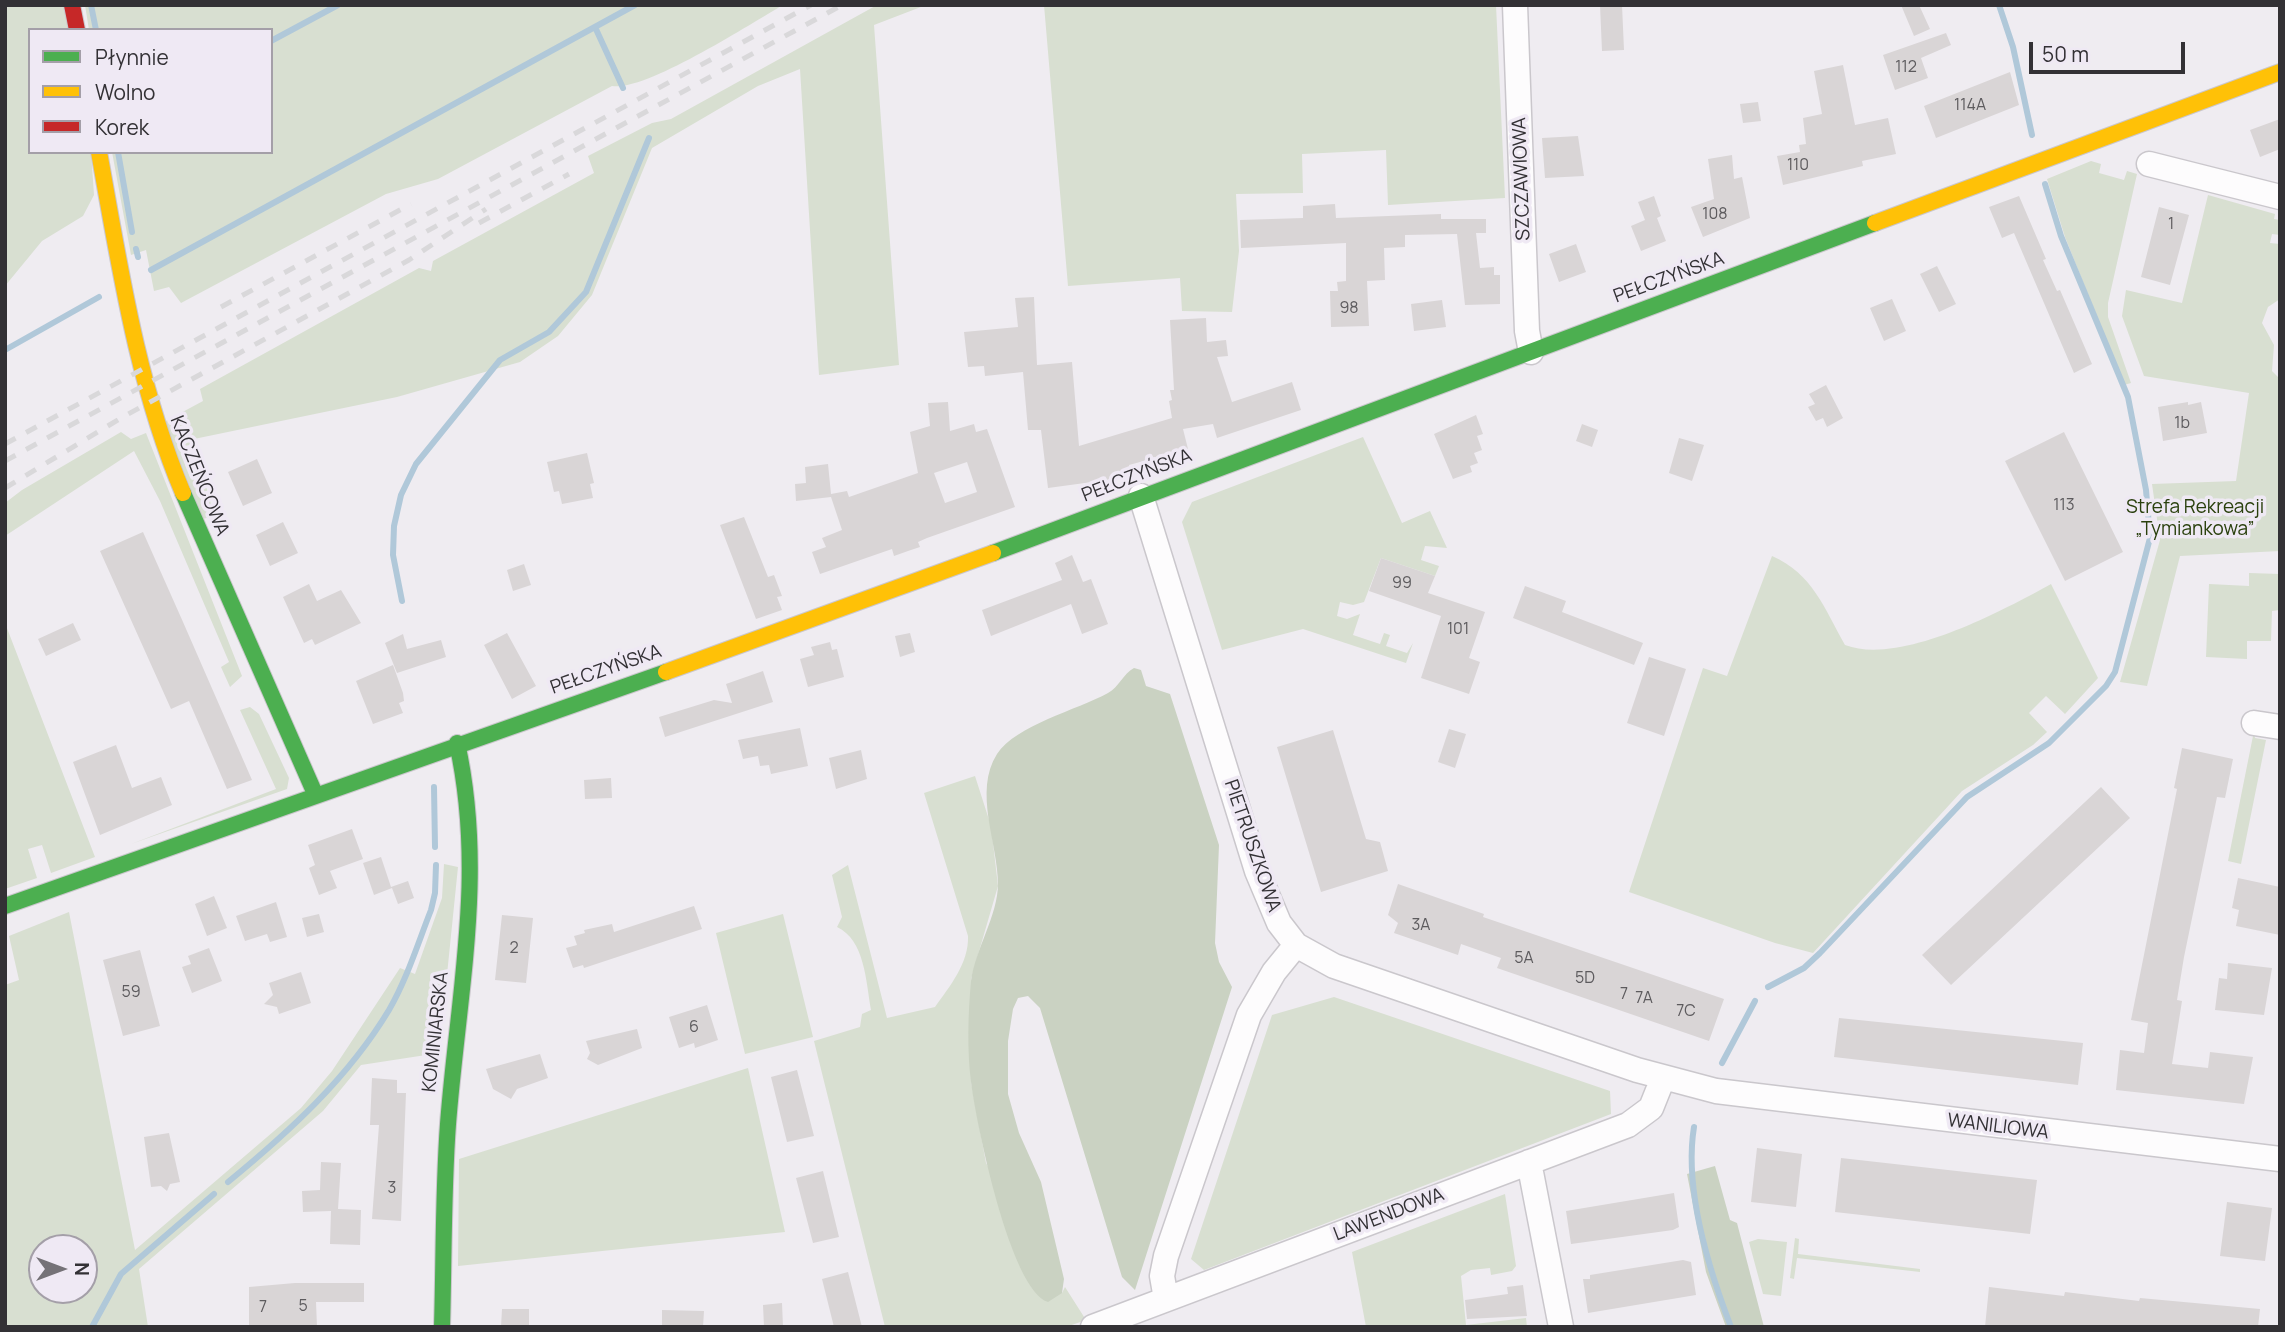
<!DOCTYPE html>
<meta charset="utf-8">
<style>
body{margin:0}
#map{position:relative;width:2285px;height:1332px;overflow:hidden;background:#efecf1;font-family:Manrope,sans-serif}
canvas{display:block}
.frame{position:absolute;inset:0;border:7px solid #333135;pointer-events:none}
.legend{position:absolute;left:28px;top:28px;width:245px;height:126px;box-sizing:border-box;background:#efe9f4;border:2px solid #a49fa8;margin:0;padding:9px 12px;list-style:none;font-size:21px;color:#333135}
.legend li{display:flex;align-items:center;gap:14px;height:35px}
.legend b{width:35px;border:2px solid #a49fa8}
.north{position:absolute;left:28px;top:1234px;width:70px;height:70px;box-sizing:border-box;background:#efe9f4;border:2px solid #a49fa8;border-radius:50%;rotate:90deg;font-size:19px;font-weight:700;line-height:28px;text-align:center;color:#333135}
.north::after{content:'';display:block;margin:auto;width:24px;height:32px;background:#757277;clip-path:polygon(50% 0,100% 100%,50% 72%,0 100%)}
.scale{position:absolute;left:2029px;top:42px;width:156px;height:32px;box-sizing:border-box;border:4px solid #333135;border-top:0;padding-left:9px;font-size:21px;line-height:24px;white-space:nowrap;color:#333135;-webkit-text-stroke:5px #efe9f4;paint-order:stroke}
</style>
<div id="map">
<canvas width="2285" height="1332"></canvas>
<div class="frame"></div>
<ul class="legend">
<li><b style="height:9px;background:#4caf50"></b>Płynnie</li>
<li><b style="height:9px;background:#ffc107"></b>Wolno</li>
<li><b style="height:9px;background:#c62828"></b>Korek</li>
</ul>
<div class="north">N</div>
<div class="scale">50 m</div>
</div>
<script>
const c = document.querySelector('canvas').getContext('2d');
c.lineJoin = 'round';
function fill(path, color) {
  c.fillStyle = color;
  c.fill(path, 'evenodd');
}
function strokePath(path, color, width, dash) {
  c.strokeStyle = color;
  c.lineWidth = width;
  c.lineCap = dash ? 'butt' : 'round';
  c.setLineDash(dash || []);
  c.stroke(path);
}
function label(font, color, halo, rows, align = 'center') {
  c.font = font + ' Manrope,sans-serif';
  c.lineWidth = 7;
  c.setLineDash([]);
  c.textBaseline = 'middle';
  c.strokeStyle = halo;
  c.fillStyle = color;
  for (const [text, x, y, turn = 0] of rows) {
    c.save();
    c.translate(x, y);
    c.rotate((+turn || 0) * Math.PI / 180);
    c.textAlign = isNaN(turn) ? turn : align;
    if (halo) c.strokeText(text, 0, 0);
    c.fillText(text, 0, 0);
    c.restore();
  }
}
fill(new Path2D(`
 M5 5H64L69 30H30V152H91L94 195 83 216 42 241 5 286Z
 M85 5H783C750 24 645 92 612 86L438 179 386 194 181 303 169 287 154 291 146 250 131 255 112 152H271V30H89Z
 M877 5H926L874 25 899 365 819 375 800 69 758 86 652 148 592 295 558 336 520 362 397 397 194 439 214 516 203 519 164 422 203 401 200 389 419 268 431 271 433 261 594 173 588 156 652 123 671 119Z
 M1044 5H1496L1505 198 1388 205 1386 150 1302 154 1303 193 1236 194 1239 251 1232 312 1182 311 1180 278 1068 286Z
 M2091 161 2101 164 2099 173 2124 180 2127 171 2137 174 2108 303V317L2131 383 2124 385 2065 237 2047 179Z
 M2208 195 2275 214 2274 219 2280 220V235L2272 234 2270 243 2280 244V299L2268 307 2262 323 2274 345 2272 371 2280 379V551L2180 556 2147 686 2120 682 2160 540 2152 484 2236 481 2249 393 2144 376 2122 316 2126 290 2182 303Z
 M121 432 131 439 146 433 242 676 230 687 221 667 229 662 160 501 134 451 5 536V503L22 490Z
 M1363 437 1402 523 1430 511 1447 548 1425 546 1421 560 1439 566 1435 576 1381 558 1364 602 1353 605 1340 602 1337 616 1347 619 1360 614 1353 635 1380 644 1384 633 1390 635 1386 646 1407 653 1413 643 1406 663 1303 629 1222 650 1182 522 1192 502Z
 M1772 556C1813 574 1824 608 1845 645 1900 666 2002 611 2051 584L2098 678 2065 714 2046 696 2029 713 2047 732 2033 745 1962 791 1813 953 1775 943 1629 892 1703 668 1727 676Z
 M2249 573 2280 574V610L2272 611 2271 641H2247V659L2206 657 2209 584 2249 586Z
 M5 623 95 857 51 873 42 845 28 849 37 878 5 889Z
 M250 707 259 714 289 778 287 789 131 844 276 789 240 710Z
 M2254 731 2255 738 2266 740 2241 864 2228 861Z
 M975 776 991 826 998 886 971 979V1082L986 1163 1062 1293 1065 1287 1086 1320 1066 1327H885L814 1041 860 1027 862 1014 871 1010C866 982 865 940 837 927L842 917 832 875 848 865 887 1018 935 1007C950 986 969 963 968 936L924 793Z
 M444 864 458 867 439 1053 361 1065 323 1111 139 1269 148 1327H5V985L19 980 9 936 69 912 135 1250 301 1108 332 1071 400 968 415 974 442 898ZM42 1248H84V1290H42Z
 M783 914 813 1037 745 1054 716 933Z
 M1334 997 1610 1091 1611 1114 1204 1270 1191 1259 1272 1015Z
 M748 1068 785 1232 458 1266 459 1159Z
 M1505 1194 1516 1266 1512 1271 1491 1275 1490 1268 1471 1270 1461 1276 1466 1325 1526 1318 1527 1327H1366L1352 1252Z
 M1795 1238 1799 1239 1798 1254 1920 1269V1272L1797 1258 1794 1279 1790 1278Z
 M1758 1239 1787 1242 1781 1296 1763 1294 1749 1242Z`), '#d8dfd1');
fill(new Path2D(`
 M1134 668 1141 670 1146 686 1170 694 1219 845 1215 943 1219 962 1232 987 1135 1290 1122 1277 1040 1008 1028 996 1018 998 1013 1009 1008 1041V1094L1019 1133 1041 1182 1064 1279 1062 1293 1048 1302C1010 1290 976 1122 971 1082 967 1050 968 1014 971 981 975 950 998 915 998 884 998 843 973 792 997 754 1016 725 1077 710 1108 693 1119 687 1123 674 1134 668Z
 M1715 1166 1730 1220 1737 1223 1764 1327H1726L1706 1272 1687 1174Z`), '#cad2c2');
strokePath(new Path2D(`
 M91 5 96 30
 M1999 5 2013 47 2032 135
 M595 27 623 88
 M271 41 338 5
 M118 152 132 232
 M136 249 138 257
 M151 270 635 5
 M5 350 99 297
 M402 601 393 555 394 526 401 495 416 464 500 360 549 332 586 292 649 138
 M434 787 435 847
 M1768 987 1804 968 1820 953 1967 797 2049 743 2106 686 2115 672 2150 538 2146 490 2128 397 2061 236 2045 184
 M1722 1063 1755 1001
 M1694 1127C1684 1188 1709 1270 1731 1327
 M228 1182C289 1132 348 1078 389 1010 407 979 418 943 431 910L435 893 436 865
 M92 1327 121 1274 214 1194`), '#b0c8d9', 6);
fill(new Path2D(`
 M1600 5H1622L1624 50 1602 51Z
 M1901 5H1919L1930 29 1914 36Z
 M1946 33 1951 45 1921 58 1928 78 1895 90 1883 55Z
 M1843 65 1855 125 1888 118 1896 154 1862 161 1863 166 1783 185 1777 156 1800 152 1799 145 1806 144 1803 118 1822 114 1814 71Z
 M2010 72 2019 105 1936 138 1924 106Z
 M1758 102 1761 121 1743 123 1740 104Z
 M2280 119V149L2260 157 2250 130Z
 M1578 136 1584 176 1545 178 1542 138Z
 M1732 155 1734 179 1742 177 1750 218 1703 237 1691 207 1714 199 1708 159Z
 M1654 196 1661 216 1657 218 1666 241 1641 251 1631 226 1645 220 1638 202Z
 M2019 196 2046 259 2043 260 2057 291 2060 290 2092 364 2074 373 2014 233 2002 238 1989 207Z
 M1335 204 1336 218 1441 214V219H1486V233H1476L1480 268 1494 267V275H1500V304L1465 305 1457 234 1405 235V247L1384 248 1385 280 1367 281 1369 326 1331 327 1330 291H1338L1337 282 1346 281V243L1241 248 1240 220 1303 218V206Z
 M2159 207 2189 215 2170 285 2141 277Z
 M1576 244 1586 272 1559 282 1549 254Z
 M1937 266 1956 304 1939 312 1920 274Z
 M1034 297 1037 365 1072 362 1079 446 1172 418 1169 401 1172 400 1170 390H1174L1170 320 1206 318 1207 342 1226 340 1228 356 1217 357 1232 402 1292 382 1301 410 1217 438 1213 424 1183 429 1188 449 1129 465 1131 472 1107 480 1048 488 1041 430H1028L1023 372 985 376 984 366 968 367 964 332 1018 327 1015 298Z
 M1892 299 1906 331 1884 341 1870 308Z
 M1442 300 1446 327 1414 331 1411 304Z
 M1826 385 1843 418 1827 427 1823 418 1816 421 1808 407 1815 404 1809 394Z
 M948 402 950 431 974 424 976 432 987 429 1015 507 927 538 918 542 920 547 908 551 894 556 892 549 820 574 812 552 826 547 822 538 842 530 831 497 796 501 795 484 806 483 805 467 828 464 831 494 847 491 849 497 918 473 910 432 930 426 928 403ZM967 462 977 492 945 503 934 473Z
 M2188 402V405L2201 402 2207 433 2163 441 2158 407Z
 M1476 415 1483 434 1477 436 1482 450 1474 453 1478 463 1470 466 1472 472 1453 479 1434 434Z
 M1582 424 1598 430 1592 447 1576 441Z
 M2064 432 2123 552 2065 581 2005 461Z
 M1679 438 1704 445 1692 481 1669 473Z
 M587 453 594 483 590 484 593 498 562 504 559 491 554 492 547 462Z
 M257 459 272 493 243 506 228 472Z
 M744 517 768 577 774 575 782 596 777 597 782 610 756 619 720 525Z
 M283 522 298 553 270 566 256 535Z
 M143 532 183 622 252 780 227 789 189 701 171 709 100 551Z
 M1072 555 1083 582 1091 579 1108 624 1082 634 1071 604 991 636 982 610 1062 580 1055 563Z
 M1381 558 1435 576 1428 593 1485 612 1469 658 1480 662 1469 694 1421 678 1441 616 1369 591Z
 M524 564 531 585 513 591 507 570Z
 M309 584 317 601 341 590 361 623 315 645 312 639 304 643 283 597Z
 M1525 586 1566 601 1562 612 1643 643 1634 665 1513 618Z
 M73 623 81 640 46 656 38 639Z
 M507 633 536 686 512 699 484 645Z
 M910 633 915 652 900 657 895 636Z
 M403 634 407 649 441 640 446 657 397 673 385 643Z
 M830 642 832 650 837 649 844 677 808 687 800 659 814 655 811 647Z
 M1649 657 1686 669 1664 736 1627 723Z
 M393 665 403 693 404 701 399 703 403 713 373 724 356 681Z
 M763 671 773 702 665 737 659 717 714 700 732 703 726 684Z
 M800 728 808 766 771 774 769 765 760 766 758 756 743 759 738 740Z
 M1449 729 1466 734 1455 768 1438 762Z
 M1333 730 1366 839 1380 842 1388 871 1321 892 1277 747Z
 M116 745 132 788 161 777 172 805 100 835 73 762Z
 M2182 748 2233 759 2225 798 2217 797 2184 957 2177 1000 2182 1001 2172 1064 2208 1068 2210 1052 2253 1057 2244 1104 2116 1090 2120 1050 2144 1053 2148 1023 2131 1020 2177 789 2174 788Z
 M861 750 867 779 836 789 829 758Z
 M611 778 612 798 585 799 584 780Z
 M2101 787 2130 818 1951 985 1922 955Z
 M352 829 363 859 330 871 337 888 319 895 309 868 315 865 308 845Z
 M381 857 391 887 408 881 414 898 398 904 392 888 374 895 363 863Z
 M2238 878 2280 887V935L2236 926 2239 910 2232 908Z
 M1398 884 1484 914 1483 917 1724 999 1709 1041 1497 968 1501 958 1461 944 1458 955 1394 933 1398 923 1388 915Z
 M214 896 227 928 207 936 195 904Z
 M276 902 287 937 270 942 267 934 245 941 236 916Z
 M694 906 702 929 584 968 583 965 573 968 566 948 577 945 574 936 585 933 584 930 612 924 614 932Z
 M319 914 324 932 307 937 302 918Z
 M502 915 533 918 526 983 495 980Z
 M209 948 222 981 192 993 182 967 191 964 188 956Z
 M140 950 160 1026 123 1036 103 960Z
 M2228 963 2272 968 2264 1015 2215 1010 2219 978 2227 979Z
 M301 972 311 1003 279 1014 277 1007 264 1004 273 995 269 983Z
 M707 1005 718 1040 695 1048 694 1043 679 1048 669 1017Z
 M1839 1018 2083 1043 2078 1085 1834 1057Z
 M637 1029 642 1048 598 1065 587 1059 590 1053 586 1041Z
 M540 1054 548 1078 517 1089 511 1099 493 1089 486 1069Z
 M797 1070 814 1136 787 1142 771 1077Z
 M372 1078 397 1080V1093H406L401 1221 372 1219 379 1125H370Z
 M169 1133 180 1182 170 1184 167 1191 161 1186 151 1187 144 1137Z
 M1757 1148 1802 1154 1796 1207 1751 1202Z
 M1841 1158 2037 1180 2030 1234 1835 1212Z
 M321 1162 341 1163 338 1209 361 1210 360 1245 330 1244 331 1211 303 1212 302 1191 320 1190Z
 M823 1171 839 1237 813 1243 796 1178Z
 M1674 1193 1679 1227 1673 1230 1571 1244 1566 1211Z
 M2227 1202 2272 1208 2265 1261 2220 1256Z
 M1683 1260 1691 1262 1696 1295 1588 1313 1583 1279H1590V1275Z
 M848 1272 862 1327H834L822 1279Z
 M295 1283H364V1302H316L317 1327H249V1287Z
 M1523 1285 1527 1316 1467 1319 1465 1300 1508 1294 1507 1287Z
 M1989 1287 2064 1296 2065 1292 2139 1301 2140 1298 2260 1309 2258 1327H1985Z
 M782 1303 783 1327H764L763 1305Z
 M502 1309H529V1327H501Z
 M662 1310 704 1311 703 1327H662Z`), '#d9d5d6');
const street = new Path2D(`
 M1515 5 1527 331 1531 352
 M2149 164 2280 197
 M1141 496 1257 871 1279 923 1296 945 1334 966 1637 1070 1716 1091 2280 1159
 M2254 723 2280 727
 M1529 1162 1561 1327
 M1166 1299 1162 1276 1166 1256 1249 1015 1274 972 1296 945
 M1093 1327 1628 1125 1651 1108 1663 1078`);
const fast = new Path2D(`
 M183 493 316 796
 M993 553 1875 223
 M5 906 666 672
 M442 1327C444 1260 443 1192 448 1124 458 994 486 874 457 743`);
const slow = new Path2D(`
 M99 152C120 268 137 384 183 493
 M1875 223 2280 72
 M666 672 993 553`);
const jam = new Path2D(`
 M72 5 77 30`);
strokePath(street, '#cac7cc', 27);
strokePath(fast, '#cac7cc', 18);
strokePath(slow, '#cac7cc', 18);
strokePath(jam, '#cac7cc', 18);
strokePath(street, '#fdfcfd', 24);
strokePath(fast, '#4caf50', 16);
strokePath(slow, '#ffc107', 16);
strokePath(jam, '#c62828', 16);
strokePath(new Path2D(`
 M479 223 569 174
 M221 307 411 204
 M5 444 811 5
 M5 461 842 5
 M5 488 121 418 409 260 486 209`), '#d9d8da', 5, [12, 12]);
label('16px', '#5d5b5e', null, [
 ["112",1906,68],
 ["114A",1970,106],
 ["110",1798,166],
 ["108",1715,215],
 ["1",2171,225],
 ["98",1349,309],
 ["1b",2182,424],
 ["113",2064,506],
 ["99",1402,584],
 ["101",1458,630],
 ["3A",1421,926],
 ["2",514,949],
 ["5A",1524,959],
 ["5D",1585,979],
 ["59",131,993],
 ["7",1624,995],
 ["7A",1644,999],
 ["7C",1686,1012],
 ["6",694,1028],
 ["3",392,1189],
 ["5",303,1307],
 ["7",263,1308]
]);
label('19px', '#333135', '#efe9f4', [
 ["SZCZAWIOWA",1522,179,-92],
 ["PEŁCZYŃSKA",1669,278,-20],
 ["KACZEŃCOWA",199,476,68],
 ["PEŁCZYŃSKA",1137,476,-21],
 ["PEŁCZYŃSKA",606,670,-19],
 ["PIETRUSZKOWA",1252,846,71],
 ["KOMINIARSKA",436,1032,-84],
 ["WANILIOWA",1998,1127,7],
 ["LAWENDOWA",1389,1215,-21]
]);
label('19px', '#2a400d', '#efe9f4', [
 ["Strefa Rekreacji",2195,508],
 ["„Tymiankowa”",2195,530]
]);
</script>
